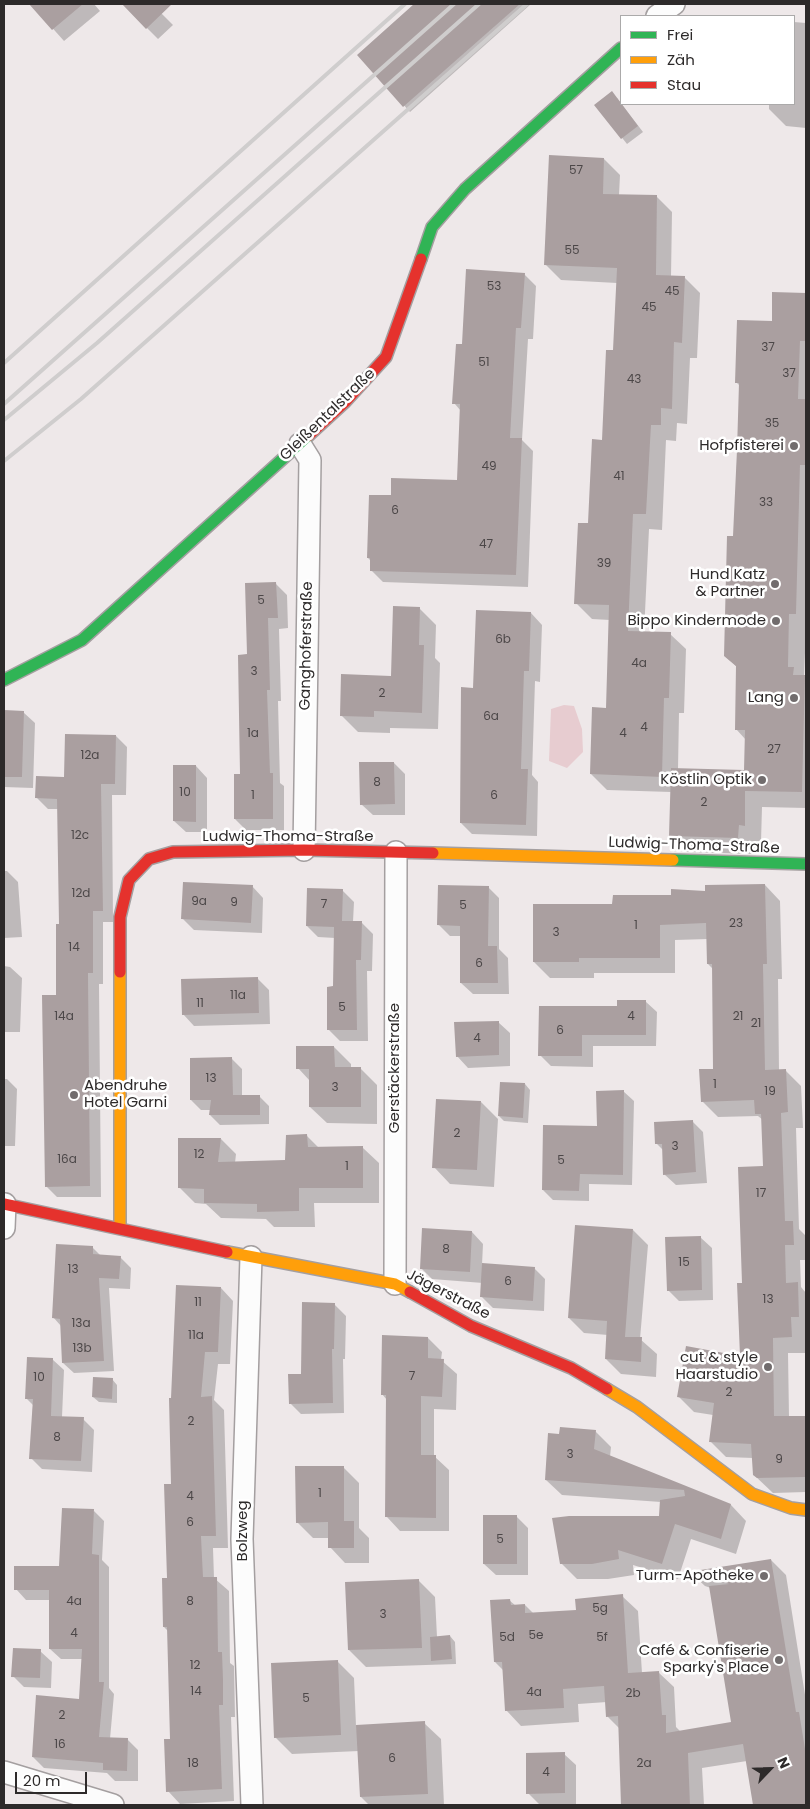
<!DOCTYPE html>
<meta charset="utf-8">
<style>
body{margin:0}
#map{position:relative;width:810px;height:1809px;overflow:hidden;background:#eee8e9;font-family:Poppins,sans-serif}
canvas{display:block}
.frame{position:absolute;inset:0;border:5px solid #2d2a2a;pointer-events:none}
.legend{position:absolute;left:620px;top:15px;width:175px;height:90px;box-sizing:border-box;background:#fff;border:1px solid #abaaaa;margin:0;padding:6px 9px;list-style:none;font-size:15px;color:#2d2a2a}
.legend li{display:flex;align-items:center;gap:10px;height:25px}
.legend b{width:25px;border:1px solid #abaaaa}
.north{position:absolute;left:745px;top:1744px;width:50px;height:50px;-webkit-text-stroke:4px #fff;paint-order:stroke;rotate:66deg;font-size:14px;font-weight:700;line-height:20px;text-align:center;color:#2d2a2a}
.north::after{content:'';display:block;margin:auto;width:18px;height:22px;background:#2d2a2a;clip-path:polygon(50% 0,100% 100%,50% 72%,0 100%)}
.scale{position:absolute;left:15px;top:1772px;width:72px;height:22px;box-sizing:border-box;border:2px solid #2d2a2a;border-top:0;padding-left:6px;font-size:15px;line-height:18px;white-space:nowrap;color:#2d2a2a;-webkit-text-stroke:4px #fff;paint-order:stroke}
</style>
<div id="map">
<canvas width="810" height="1809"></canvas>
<div class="frame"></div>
<ul class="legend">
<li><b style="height:6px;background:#30b455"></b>Frei</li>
<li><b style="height:6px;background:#ff9f0a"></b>Zäh</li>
<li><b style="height:6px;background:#e5322d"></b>Stau</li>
</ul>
<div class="north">N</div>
<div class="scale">20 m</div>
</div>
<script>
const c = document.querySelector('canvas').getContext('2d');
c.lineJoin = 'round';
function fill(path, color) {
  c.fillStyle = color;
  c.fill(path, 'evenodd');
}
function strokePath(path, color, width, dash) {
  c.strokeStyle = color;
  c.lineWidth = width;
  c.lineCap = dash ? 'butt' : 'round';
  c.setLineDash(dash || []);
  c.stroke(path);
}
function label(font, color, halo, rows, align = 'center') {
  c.font = font + ' Poppins,sans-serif';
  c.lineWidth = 5;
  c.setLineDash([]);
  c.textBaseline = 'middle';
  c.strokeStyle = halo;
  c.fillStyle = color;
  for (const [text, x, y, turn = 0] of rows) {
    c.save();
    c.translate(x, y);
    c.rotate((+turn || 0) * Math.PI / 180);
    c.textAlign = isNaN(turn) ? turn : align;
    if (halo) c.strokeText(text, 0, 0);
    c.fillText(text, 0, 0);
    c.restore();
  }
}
fill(new Path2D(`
 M564 705 574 706 582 729 583 752 567 768 549 761 551 709Z`), '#e7ccd0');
fill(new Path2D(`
 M31 4H94L100 11 64 41Z
 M123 4H152L173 25 158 39Z
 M416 4H531L410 112 359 55Z
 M794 22 806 23V128L786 126 769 109V104H794Z
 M617 98 643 132 627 144 596 105Z
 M604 159 620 175 619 195 656 196 672 212 671 277H684L700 293 697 358H690L687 424 677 423 676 441 666 440 662 530 649 529 644 633 670 634 686 649 684 713H679L678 769 745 771 746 740 736 729 738 668 725 656 734 537 740 386 736 382 773 322 774 293 806 294V630L804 676 806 678V808L762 807 761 842 755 841 754 854 686 852 670 835 671 792 607 790 591 774 607 709 610 620 592 619 576 603 603 441 614 352 617 283 561 280 545 264Z
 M524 274 536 286 533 339H528L522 440 533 451 528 587 383 582 371 570V561L368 558 393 497 459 481 461 411 454 403 463 345Z
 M276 584 287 595 288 628 279 629 281 701H278L280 783 284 786V830H246L235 819 241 775 249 656Z
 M419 608 436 625 435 658 440 663 438 729 390 728V733L358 732 341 715 393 678Z
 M531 613 542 625 540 682 535 681 532 775 538 782 537 836 472 834 461 823 474 689Z
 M4 711 23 712 35 723 33 788 4 787Z
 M116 736 127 747 126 795H112L113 922H103V984H99L101 1197H57L46 1186 61 925 59 809H48L37 798 65 778Z
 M394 763 405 774V815H373L361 804Z
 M196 766 207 778V832H186L174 821Z
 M4 871H7L18 882 22 937 4 938Z
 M765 885 780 901 782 979H778L779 1071H786L801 1086 803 1128H796L799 1229 806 1236V1260H800L801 1287 806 1293V1353H788L789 1417H806V1492L773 1493 754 1475 753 1458 726 1457 710 1441 713 1415 694 1412 678 1396 741 1358 743 1284 765 1168 763 1120 758 1116 718 1117 702 1101 714 1070 713 969 708 964V939L675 940V973H594V978H550L534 962 614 906Z
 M252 886 263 898 262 933 194 930 183 919Z
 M488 887 499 898V949L508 958 509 994H473L461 983V936H450L439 925Z
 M342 890 354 902 353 922 362 923 373 934 372 971H367L368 1041H340L329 1030 334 988 335 938 318 937 307 926Z
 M4 966 10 967 22 978 20 1032H4Z
 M258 979 269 990 270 1024 194 1026 183 1014Z
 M645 1001 657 1012 656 1046H593V1067L551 1066 540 1055 618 1008Z
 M498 1022 510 1033V1066L468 1068 457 1056Z
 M334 1047 351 1064V1068H360L377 1085V1124L327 1123 310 1107V1081L298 1068Z
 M232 1059 242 1069V1096H259L269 1106V1124L220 1125 210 1115 211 1110H201L191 1100Z
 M4 1079H7L17 1089 15 1146H4Z
 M525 1084 530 1090 528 1123 504 1121 499 1116Z
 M623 1091 634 1101 632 1185 589 1184V1201L553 1200 543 1190 598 1127Z
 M481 1102 498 1119 494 1187 450 1184 434 1167Z
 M692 1121 703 1132 707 1183 676 1185 664 1174V1151L656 1143Z
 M307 1136 319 1148H363L379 1163V1203H314L315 1227H274L266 1219 221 1218 206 1204 195 1203 180 1188 221 1139 236 1154 235 1163 286 1162Z
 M423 1229 472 1232 483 1244 482 1265 534 1268 545 1279 544 1311 493 1308 482 1297 483 1283 432 1279 421 1268Z
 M633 1230 648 1245 640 1339 657 1354 656 1377 621 1374 606 1359 608 1335 584 1333 569 1318Z
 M700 1237 712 1248 713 1300 679 1301 668 1290Z
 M93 1248 101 1256 120 1257 131 1268 130 1289 109 1288 114 1371 74 1373 63 1363 61 1326 53 1317Z
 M221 1288 233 1301 230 1364H218L214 1400 224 1410 228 1548H213L214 1578 229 1591 230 1663 234 1666 235 1717H231L234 1801 180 1804 168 1791 171 1740 169 1632 164 1627 173 1485 172 1399Z
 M334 1304 346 1316 345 1359H343L344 1413 301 1414 290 1403Z
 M428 1338 442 1352 441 1360 457 1374 456 1410 434 1409V1456L449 1470V1531H400L387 1517V1400L382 1394Z
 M52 1359 64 1370 62 1417 83 1419 94 1430 92 1472 42 1469 31 1458 33 1405 26 1398Z
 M112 1379 117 1385V1403L99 1402 93 1397Z
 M595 1431 611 1447 610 1457 731 1505 746 1521 736 1554 691 1539 678 1579 633 1565 634 1575 608 1579H577L561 1563 660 1517 661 1502 562 1495 546 1480 560 1435Z
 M343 1467 359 1483V1528L369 1538V1563H345L330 1547V1538H313L297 1522Z
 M94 1511 104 1521 102 1560 109 1567V1688L114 1694 110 1739H127L138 1750V1781H115L107 1773 44 1768 33 1757 80 1700 83 1659H61L50 1649V1600H26L16 1589 60 1567Z
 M516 1516 528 1528V1575H496L484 1564Z
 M771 1560 786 1575 806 1701V1805H757L753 1801 747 1761 702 1768 704 1805H623L620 1729 608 1717 607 1702 578 1704 579 1722 521 1726 506 1710 504 1671 495 1662 509 1600 516 1606 525 1605 533 1613 577 1611 622 1596 638 1611 642 1673 658 1672 674 1687 676 1727 681 1732 732 1723 711 1588 705 1586 690 1572Z
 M418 1580 435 1597 437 1637 450 1636 455 1642 456 1664 366 1667 349 1650Z
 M40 1651 52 1662 51 1688 24 1687 13 1676Z
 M337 1661 354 1678 356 1726 424 1723 441 1739 444 1805H369L361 1797 359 1751 292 1754 275 1737Z
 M564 1754 576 1765V1804H539L528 1793Z`), '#0003');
fill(new Path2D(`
 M29 4H83L52 30Z
 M122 4H172L146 29Z
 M414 4H520L403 107 357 55Z
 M612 91 638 126 621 139 594 105Z
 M549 155 604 158 603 194 657 195 656 275 685 276 682 343 674 342 672 409 661 408V425H651L646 514H633L628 631 671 632 669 698H664L662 777 590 774 592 707 606 708 609 605 574 604 578 523H588L592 439 602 440 606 350H613L617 268 544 265Z
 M466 269 525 273 521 328H516L510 438H522L516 575 370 571V558H367L369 495H391V478L457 480 460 404H452L456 344H462Z
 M772 292 806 293V341H800L798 399H806V465H800L796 614H789L788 667H794L793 675H805L802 792 745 791V826L739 825 738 838 669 836 671 768 744 770 745 730H735L736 666 724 656 727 536H733L737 450 739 383H735L737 320 772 321Z
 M276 582 278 618H268L270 690H267L270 773H273V819H234V774H240L238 655 247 654 245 583Z
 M393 606 420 607 419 645H424L422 713 374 711V717L340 716 341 674 391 676Z
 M476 610 531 612 529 671H524L521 769H528L526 825 460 823 461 687 473 688Z
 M4 710 24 711 22 777H4Z
 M65 734 116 735 115 784H101L103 911H93V973H88L90 1186 45 1187 42 995H56V924H59L57 799 35 798 36 776 64 777Z
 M359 762H394L395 804 360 805Z
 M173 765H196V822L173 821Z
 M183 882 253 885 251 923 181 919Z
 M765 884 767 964H763L765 1070 786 1069 788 1112 781 1113 785 1221H793L794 1245H785L786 1283 798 1282 799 1317H791L792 1337 773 1338 774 1416H806V1477L757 1478 753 1475 751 1444 709 1442 714 1403 677 1397 686 1346 740 1356 737 1283H742L738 1167 763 1166 761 1114H755L754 1100 701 1102 699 1069H713L712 964H707L706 923 660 925V958H579V962H533V904H612L613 895H671V889L705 891V885Z
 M438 885 489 886 488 946H497L498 983H460V926L437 925Z
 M307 888 343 889 342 921H362L361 960H356L357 1030H327V987L333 986 334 927 306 926Z
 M258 977 259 1013 182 1015 181 979Z
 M617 1000H646V1035H582V1056H538L539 1006H617Z
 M499 1021V1055L456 1057 454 1022Z
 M296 1046H334L335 1067H361V1107H309V1069H296Z
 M232 1057 233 1095H260V1115H209L211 1100H190V1058Z
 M500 1082 525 1083 523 1118 498 1116Z
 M624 1090 623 1175 580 1174 579 1191 542 1190 543 1125 597 1126 596 1091Z
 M436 1099 481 1101 477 1170 432 1168Z
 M693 1120 696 1172 663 1175 662 1144H655L654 1122Z
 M307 1134 308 1147 363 1146V1188H299V1211L257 1212V1204L204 1203V1189L178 1188V1138H221L218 1162 285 1160 286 1135Z
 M575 1225 633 1229 625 1337H642L641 1362 605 1359 607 1321 568 1318Z
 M422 1228 472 1231 470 1272 420 1269Z
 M701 1236 702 1290 667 1291 665 1237Z
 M56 1244 93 1246V1254L121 1256 119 1279 99 1278 104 1361 62 1363 60 1319 52 1318Z
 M482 1263 535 1267 533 1301 480 1297Z
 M176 1285 221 1287 218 1352H205L201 1397 212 1396 216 1536H201L203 1577H217L218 1652H222L223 1679V1705H219L222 1789 166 1792 164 1739H170L167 1627H163L162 1578H167L164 1484H171L169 1398H171Z
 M302 1302 335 1303 334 1349H332L333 1403 289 1404 288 1374H301Z
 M382 1335 428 1337V1358L444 1359 442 1397 421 1396V1455H436V1518L385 1517 386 1395H381Z
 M27 1357 53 1358 51 1416 84 1417 81 1461 29 1459 33 1399H25Z
 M93 1377 113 1378 112 1399 92 1397Z
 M560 1427 596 1430 594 1449 731 1504 721 1539 675 1524 662 1564 618 1550 619 1559 592 1564H560L552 1518 569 1516H659L660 1500 685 1496 684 1490 545 1480 548 1433 559 1434Z
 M295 1466H344V1521H354V1548H328V1522L296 1523Z
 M62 1508 94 1509 92 1554 99 1555V1682H104L99 1737 128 1738 127 1771 103 1770V1763L32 1757 36 1695 79 1699 82 1649H49V1590H14V1566H59Z
 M483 1515H517V1564H483Z
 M771 1559 796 1712H799L806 1755V1805H753L743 1744 688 1753 690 1805H621L618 1716 606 1717 604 1686 563 1689 564 1708 505 1711 502 1662H494L490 1600 510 1599 511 1605 525 1604V1613L576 1610 575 1599 623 1594 628 1673 659 1671 662 1715H666V1733L731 1722 709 1586 729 1584 688 1572Z
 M419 1579 422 1648 348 1650 345 1582Z
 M450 1635 452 1659 431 1661 430 1637Z
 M13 1648 41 1649 40 1678 11 1677Z
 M338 1660 341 1735 274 1738 271 1663Z
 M425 1721 428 1794 360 1797 356 1725Z
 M565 1752V1793L526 1794V1753Z`), '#aa9fa0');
const street = new Path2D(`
 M657 16 674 4
 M300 444 310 460 304 850
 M4 1228 5 1204
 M251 1257 242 1539 252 1805
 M395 1284 396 852
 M4 1772 113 1805`);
const fast = new Path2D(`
 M421 259 432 227 465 189 621 48
 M4 680 82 640 308 436
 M673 860 806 864`);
const slow = new Path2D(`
 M433 853 673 860
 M120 972V1227
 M227 1252 395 1284 410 1292
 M607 1389 637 1407 752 1494 791 1508 806 1510`);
const jam = new Path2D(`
 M308 436 345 402 386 357 421 259
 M120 972V917L129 880 149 859 173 852 304 850 433 853
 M4 1204 227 1252
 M410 1292 471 1326 571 1368 607 1389`);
strokePath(street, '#a49fa0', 24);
strokePath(fast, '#a49fa0', 14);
strokePath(slow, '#a49fa0', 14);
strokePath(jam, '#a49fa0', 14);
strokePath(street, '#fcfcfc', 21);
strokePath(fast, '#30b455', 11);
strokePath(slow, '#ff9f0a', 11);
strokePath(jam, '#e5322d', 11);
strokePath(new Path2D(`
 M4 363 405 4
 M4 404 454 4
 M4 420 97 343 479 4
 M4 461 81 399 527 4`), '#cfcdcd', 4);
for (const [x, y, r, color] of [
 [794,446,5,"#716c6d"],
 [775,584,5,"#716c6d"],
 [776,621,5,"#716c6d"],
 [794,698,5,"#716c6d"],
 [762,780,5,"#716c6d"],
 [74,1095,5,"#716c6d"],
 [768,1367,5,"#716c6d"],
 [764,1576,5,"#716c6d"],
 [779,1660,5,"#716c6d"]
]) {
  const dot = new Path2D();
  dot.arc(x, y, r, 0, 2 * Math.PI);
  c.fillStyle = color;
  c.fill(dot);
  strokePath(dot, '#fff', 2);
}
label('12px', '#4c4748', null, [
 ["57",576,171],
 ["55",572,251],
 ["53",494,287],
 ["45",672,292],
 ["45",649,308],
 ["37",768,348],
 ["51",484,363],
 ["37",789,374],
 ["43",634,380],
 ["35",772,424],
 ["49",489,467],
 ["41",619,477],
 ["33",766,503],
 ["6",395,511],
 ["47",486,545],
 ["39",604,564],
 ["5",261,601],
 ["6b",503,640],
 ["4a",639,664],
 ["3",254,672],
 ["2",382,694],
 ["6a",491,717],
 ["4",644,728],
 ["1a",253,734],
 ["4",623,734],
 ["27",774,750],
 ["12a",90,756],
 ["8",377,783],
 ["10",185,793],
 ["1",253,796],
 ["6",494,796],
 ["2",704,803],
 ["12c",80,836],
 ["12d",81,894],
 ["9a",199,902],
 ["9",234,903],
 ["7",324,905],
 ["5",463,906],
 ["23",736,924],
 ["1",636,926],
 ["3",556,933],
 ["14",74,948],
 ["6",479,964],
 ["11a",238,996],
 ["11",200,1004],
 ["5",342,1008],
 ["14a",64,1017],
 ["4",631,1017],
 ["21",738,1017],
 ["21",756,1024],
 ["6",560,1031],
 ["4",477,1039],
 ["13",211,1079],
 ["1",715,1085],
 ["3",335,1088],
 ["19",770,1092],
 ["2",457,1134],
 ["3",675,1147],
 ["12",199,1155],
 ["16a",67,1160],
 ["5",561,1161],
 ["1",347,1167],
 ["17",761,1194],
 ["8",446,1250],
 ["15",684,1263],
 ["13",73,1270],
 ["6",508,1282],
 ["13",768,1300],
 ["11",198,1303],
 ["13a",81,1324],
 ["11a",196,1336],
 ["13b",82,1349],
 ["7",412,1377],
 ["10",39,1378],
 ["2",729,1393],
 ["2",191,1422],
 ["8",57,1438],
 ["3",570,1455],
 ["9",779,1460],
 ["1",320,1494],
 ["4",190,1497],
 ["6",190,1523],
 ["5",500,1540],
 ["4a",74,1602],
 ["8",190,1602],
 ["5g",600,1609],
 ["3",383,1615],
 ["4",74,1634],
 ["5e",536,1636],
 ["5d",507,1638],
 ["5f",602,1638],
 ["12",195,1666],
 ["14",196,1692],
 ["4a",534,1693],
 ["2b",633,1694],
 ["5",306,1699],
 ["2",62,1716],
 ["16",60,1745],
 ["6",392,1759],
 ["18",193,1764],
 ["2a",644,1764],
 ["4",546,1773]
]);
label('15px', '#2d2a2a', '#fff', [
 ["Gleißentalstraße",328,415,-44],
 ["Ganghoferstraße",307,646,-89],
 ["Ludwig-Thoma-Straße",288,837],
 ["Ludwig-Thoma-Straße",694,846,2],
 ["Gerstäckerstraße",395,1068,-90],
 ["Jägerstraße",448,1295,27],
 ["Bolzweg",243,1531,-90]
]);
label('15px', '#2d2a2a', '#fff', [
 ["Hofpfisterei",784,446],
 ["Hund Katz",765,575],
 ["& Partner",765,592],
 ["Bippo Kindermode",766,621],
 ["Lang",784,698],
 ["Köstlin Optik",752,780],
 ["Abendruhe",84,1086,"left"],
 ["Hotel Garni",84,1103,"left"],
 ["cut & style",758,1358],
 ["Haarstudio",758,1375],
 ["Turm-Apotheke",754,1576],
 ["Café & Confiserie",769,1651],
 ["Sparky's Place",769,1668]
], 'right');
</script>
